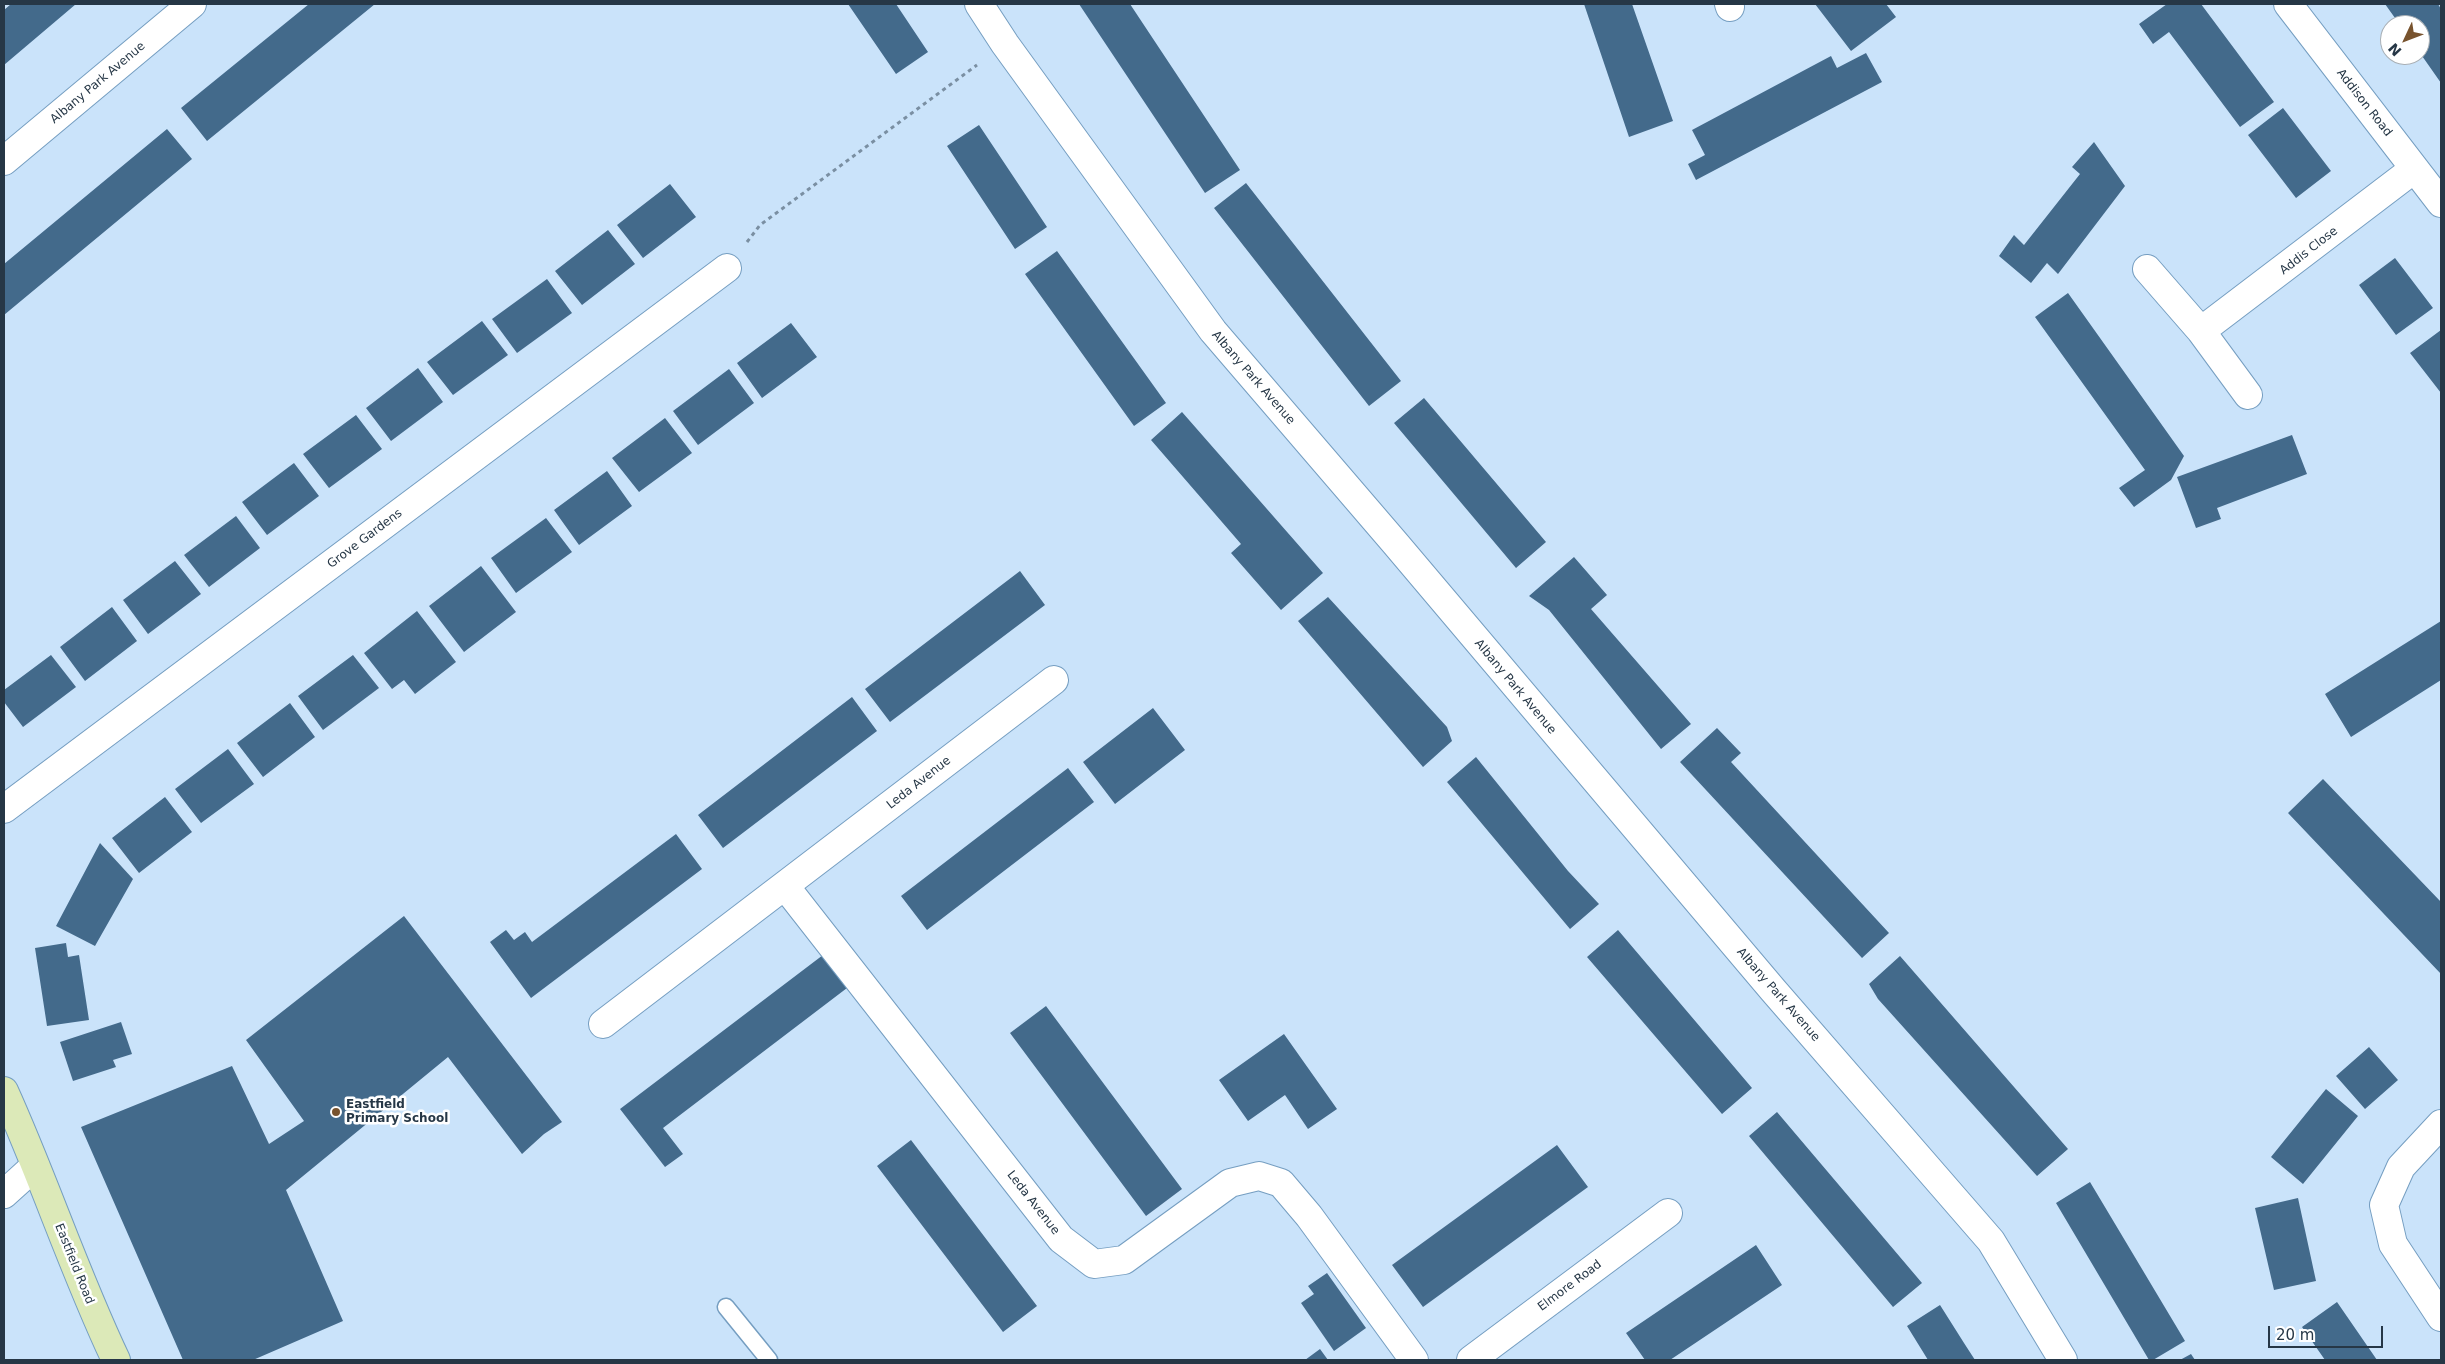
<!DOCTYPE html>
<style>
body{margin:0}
#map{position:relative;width:2445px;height:1364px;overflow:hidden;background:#cae3fa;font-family:"DejaVu Sans",sans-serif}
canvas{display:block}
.frame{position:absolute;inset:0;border:5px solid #263746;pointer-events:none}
.north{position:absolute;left:2380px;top:15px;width:50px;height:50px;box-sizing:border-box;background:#fff;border:1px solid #a8afb5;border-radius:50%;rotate:227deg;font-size:14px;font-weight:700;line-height:20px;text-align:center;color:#263746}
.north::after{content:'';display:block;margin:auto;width:18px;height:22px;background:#78532e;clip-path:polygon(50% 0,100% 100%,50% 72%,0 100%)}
.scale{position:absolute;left:2268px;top:1326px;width:115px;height:22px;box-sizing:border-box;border:2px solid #263746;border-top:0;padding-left:6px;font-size:15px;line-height:18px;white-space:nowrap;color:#263746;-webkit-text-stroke:4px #fff;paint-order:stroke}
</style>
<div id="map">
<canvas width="2445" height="1364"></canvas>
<div class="frame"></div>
<div class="north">N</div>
<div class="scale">20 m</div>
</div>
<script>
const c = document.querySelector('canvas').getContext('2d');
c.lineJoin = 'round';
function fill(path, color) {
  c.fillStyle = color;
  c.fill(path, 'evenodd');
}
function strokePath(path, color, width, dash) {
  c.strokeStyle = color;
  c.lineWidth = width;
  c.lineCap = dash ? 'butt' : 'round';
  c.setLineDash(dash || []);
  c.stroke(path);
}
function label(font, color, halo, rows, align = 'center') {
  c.font = font + ' "DejaVu Sans",sans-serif';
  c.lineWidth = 5;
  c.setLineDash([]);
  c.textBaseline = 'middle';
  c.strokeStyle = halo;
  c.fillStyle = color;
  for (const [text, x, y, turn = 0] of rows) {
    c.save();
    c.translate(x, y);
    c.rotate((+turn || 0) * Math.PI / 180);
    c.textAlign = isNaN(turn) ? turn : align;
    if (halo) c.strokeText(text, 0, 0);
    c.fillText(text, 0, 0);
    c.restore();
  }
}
fill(new Path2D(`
 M11 4H76L4 65V10Z
 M309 4H375L207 141 181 108Z
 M848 4H896L928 52 896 74Z
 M1079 4H1130L1240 170 1205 193Z
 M1584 4H1632L1673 121 1629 137Z
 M1815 4H1886L1896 17 1851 51Z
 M2167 4H2201L2274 102 2240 127 2169 32 2153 44 2139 24Z
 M2385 4H2438L2441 9V83L2420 53V25H2400Z
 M1866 53 1882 82 1696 180 1688 164 1705 155 1692 130 1831 56 1837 68Z
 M2283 108 2331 171 2296 198 2248 135Z
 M979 125 1047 227 1015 249 947 146Z
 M167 129 192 159 4 315V264Z
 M2094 142 2125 186 2058 274 2047 263 2031 283 1999 256 2014 235 2024 245 2080 174 2072 167Z
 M1246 183 1401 381 1369 406 1214 208Z
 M670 184 696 217 643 258 617 225Z
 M608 230 635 264 582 305 555 271Z
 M1057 251 1166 403 1134 426 1025 274Z
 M2395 258 2433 308 2396 335 2359 285Z
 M547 279 572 313 517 353 492 319Z
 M2068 293 2184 456 2171 480 2134 507 2119 488 2145 470 2035 317Z
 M482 321 508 355 453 395 427 362Z
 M791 323 817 357 762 398 737 363Z
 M2441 330V393L2410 353Z
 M418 368 443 402 391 441 366 408Z
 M729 369 754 403 698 445 673 411Z
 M1424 398 1546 542 1516 568 1394 423Z
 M1182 412 1323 573 1281 610 1231 553 1241 544 1151 440Z
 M356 415 382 449 329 488 303 454Z
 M665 418 692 453 639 492 612 458Z
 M2292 435 2307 474 2217 508 2221 519 2196 528 2177 477Z
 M294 463 319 496 267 535 242 502Z
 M607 471 632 506 579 545 554 510Z
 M236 516 260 548 209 587 184 555Z
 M546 518 572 552 516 593 491 558Z
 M1574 557 1607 595 1591 609 1691 724 1661 749 1549 610 1529 596Z
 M175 561 201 594 148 634 123 600Z
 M481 566 516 612 464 652 429 606Z
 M1020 571 1045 605 890 722 865 689Z
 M1328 597 1447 727 1452 741 1423 767 1298 621Z
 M112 607 137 641 85 681 60 647Z
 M417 611 456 662 415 694 404 680 392 689 364 653Z
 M2441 621V680L2351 737 2325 694Z
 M51 655 76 687 23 727 4 702V690Z
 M353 655 379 688 323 730 298 696Z
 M852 697 877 731 723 848 698 815Z
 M290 703 315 737 263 777 237 743Z
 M1153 708 1185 750 1115 804 1083 762Z
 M1717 728 1741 753 1731 762 1889 933 1862 958 1680 762Z
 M228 749 254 784 201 823 175 789Z
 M1476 757 1568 871 1599 904 1570 929 1447 782Z
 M1068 768 1094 802 927 930 901 896Z
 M2323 779 2441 902V974L2288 813Z
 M165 797 192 832 139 873 112 838Z
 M676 834 702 869 531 998 490 942 506 930 514 940 525 932 532 942Z
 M100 843 133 879 95 946 56 926Z
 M404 916 562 1122 544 1134 522 1154 448 1057 286 1190 343 1321 253 1360H183L81 1127 232 1066 269 1144 304 1121 246 1040Z
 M1618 930 1752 1088 1722 1114 1587 957Z
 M66 943 68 957 79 955 89 1020 47 1026 35 948Z
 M823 955 847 988 663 1128 683 1154 665 1167 620 1109Z
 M1900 956 2068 1149 2037 1176 1878 999 1869 984Z
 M1046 1006 1182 1189 1146 1216 1010 1033Z
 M121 1022 132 1054 113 1060 116 1067 73 1081 60 1042Z
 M1284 1034 1337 1109 1308 1129 1285 1095 1248 1121 1219 1080Z
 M2369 1047 2398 1080 2365 1109 2336 1076Z
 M2326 1089 2358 1116 2303 1184 2271 1157Z
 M1777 1112 1922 1283 1893 1307 1749 1136Z
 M911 1140 1037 1306 1003 1332 877 1166Z
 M1557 1145 1588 1187 1423 1307 1392 1265Z
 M2090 1182 2185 1341 2153 1360H2149L2056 1203Z
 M2298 1198 2316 1281 2274 1290 2255 1208Z
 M1756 1245 1782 1285 1670 1360H1645L1626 1333Z
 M1327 1273 1366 1328 1334 1351 1301 1303 1314 1294 1308 1286Z
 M2337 1302 2377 1360H2325L2302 1327Z
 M1940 1305 1964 1343 1975 1360H1928L1907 1326Z
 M1320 1349 1328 1360H1305Z
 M2191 1354 2195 1360H2180Z`), '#436a8b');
const lane = new Path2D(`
 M726 1307 769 1360`);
const street = new Path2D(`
 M979 4 1005 44 1213 331 1395 543 1773 990 1991 1241 2063 1360
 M1729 4 1730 7
 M2288 4 2441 203
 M4 161 192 4
 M2147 269 2201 331 2248 395
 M2201 331 2414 169
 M4 809 727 268
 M785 886 1061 1239 1094 1264 1124 1260 1230 1183 1259 1176 1281 1183 1309 1216 1414 1360
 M603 1024 1054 680
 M2441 1124 2401 1167 2384 1205 2393 1244 2441 1317
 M4 1194 35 1166
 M1471 1360 1668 1213`);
const secondary = new Path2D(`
 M4 1091C44 1179 74 1272 116 1360`);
strokePath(lane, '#759ec1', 19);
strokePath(street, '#759ec1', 30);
strokePath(secondary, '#759ec1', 30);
strokePath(new Path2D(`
 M747 242 760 225 977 65`), '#7a8fa2', 3, [4, 4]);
strokePath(lane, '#fff', 16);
strokePath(street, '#fff', 28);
strokePath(secondary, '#dce9b8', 28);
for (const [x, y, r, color] of [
 [336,1112,5,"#78532e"]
]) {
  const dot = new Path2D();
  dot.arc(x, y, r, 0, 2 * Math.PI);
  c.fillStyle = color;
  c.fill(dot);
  strokePath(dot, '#fff', 2);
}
label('12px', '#263746', '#fff', [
 ["Albany Park Avenue",98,83,-40],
 ["Addison Road",2364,103,52],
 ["Addis Close",2309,251,-38],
 ["Albany Park Avenue",1253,378,49],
 ["Grove Gardens",365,539,-37],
 ["Albany Park Avenue",1515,687,50],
 ["Leda Avenue",919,783,-38],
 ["Albany Park Avenue",1778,995,49],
 ["Leda Avenue",1033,1203,52],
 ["Eastfield Road",74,1264,68],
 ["Elmore Road",1570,1286,-37]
]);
label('bold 12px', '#263746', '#fff', [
 ["Eastfield",346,1105],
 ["Primary School",346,1119]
], 'left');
</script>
